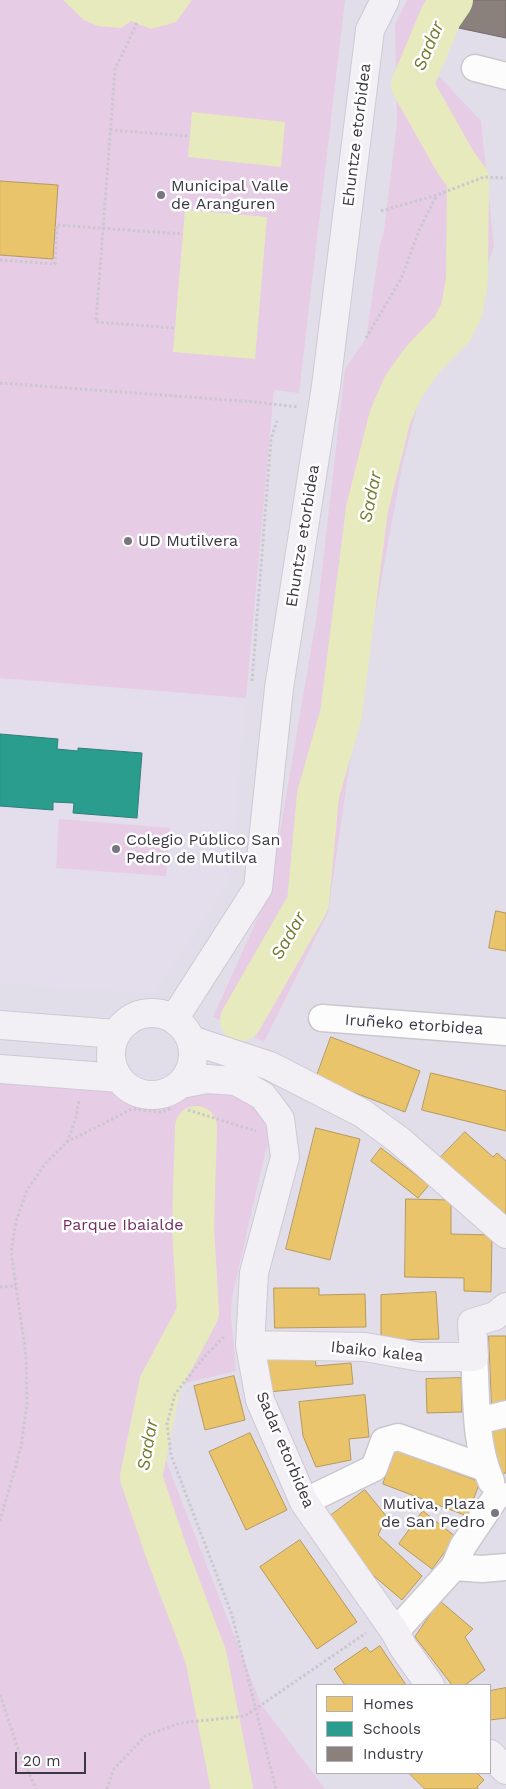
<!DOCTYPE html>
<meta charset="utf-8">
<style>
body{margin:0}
#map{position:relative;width:506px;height:1789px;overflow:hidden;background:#eceaef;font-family:"Work Sans",sans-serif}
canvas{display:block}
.legend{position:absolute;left:316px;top:1684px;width:175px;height:90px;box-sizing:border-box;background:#fff;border:1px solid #b1afb5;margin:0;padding:6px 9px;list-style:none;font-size:15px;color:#3b3745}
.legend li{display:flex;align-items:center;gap:10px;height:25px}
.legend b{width:25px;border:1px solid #b1afb5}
.scale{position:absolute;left:15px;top:1752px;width:71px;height:22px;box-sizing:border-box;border:2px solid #3b3745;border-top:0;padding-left:6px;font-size:15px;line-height:18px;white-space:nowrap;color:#3b3745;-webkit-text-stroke:4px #fff;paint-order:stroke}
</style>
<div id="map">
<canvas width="506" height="1789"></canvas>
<ul class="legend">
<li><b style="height:14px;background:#e9c46a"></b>Homes</li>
<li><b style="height:14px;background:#2a9d8f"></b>Schools</li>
<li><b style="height:14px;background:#8a817c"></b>Industry</li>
</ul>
<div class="scale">20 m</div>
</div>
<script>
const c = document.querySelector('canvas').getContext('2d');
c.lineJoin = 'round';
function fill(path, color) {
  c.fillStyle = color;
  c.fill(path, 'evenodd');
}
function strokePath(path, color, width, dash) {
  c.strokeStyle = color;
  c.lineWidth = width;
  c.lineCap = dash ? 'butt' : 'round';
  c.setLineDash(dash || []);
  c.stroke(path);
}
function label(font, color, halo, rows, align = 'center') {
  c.font = font + ' "Work Sans",sans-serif';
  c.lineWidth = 5;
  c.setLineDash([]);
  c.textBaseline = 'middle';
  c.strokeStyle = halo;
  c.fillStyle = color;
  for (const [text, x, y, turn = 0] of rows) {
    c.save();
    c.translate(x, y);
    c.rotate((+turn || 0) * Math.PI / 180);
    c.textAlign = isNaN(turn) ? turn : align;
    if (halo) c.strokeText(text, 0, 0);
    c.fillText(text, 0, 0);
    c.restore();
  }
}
fill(new Path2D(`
 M0 0H506V1789H0ZM317 1685H490V1773H317Z`), '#e2dee9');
fill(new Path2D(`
 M0 678 246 698 229 882 153 994 0 983Z`), '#e3ddec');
fill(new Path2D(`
 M0 0H345L299 393 274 390 246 698 0 678Z
 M407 0H461L449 21 433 70 481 121 494 247 464 330 427 369 403 462 358 707 328 913 264 1042 213 1017 270 891 317 614 345 369 366 338 380 244 384 232 397 122 395 24Z
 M59 819 170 828 166 876 56 868Z
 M0 1077 112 1086 133 1100 152 1106 169 1100 181 1093 203 1092 230 1093 247 1100 261 1116 271 1138 265 1153 232 1297 231 1316 236 1371 173 1386 159 1419 164 1456 261 1704 325 1789H0Z`), '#e7cce5');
fill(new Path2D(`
 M63 0H192L176 22 151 29 131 21 121 28 98 26 84 20Z
 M192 112 285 122 281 167 188 157Z
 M185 210 267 217 255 359 173 352Z`), '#e7eabd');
const homes = new Path2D(`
 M0 181 58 185 53 259 0 255Z
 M496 911 506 913V951L489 948Z
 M331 1037 420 1071 405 1112 316 1078Z
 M431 1073 506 1091V1131L422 1110Z
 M316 1128 360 1139 330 1260 286 1249Z
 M465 1132 493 1157 497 1153 506 1161V1220L439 1159Z
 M381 1148 429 1185 418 1198 371 1161Z
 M406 1199 451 1200V1234L492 1235 491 1292 464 1291V1278L405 1277Z
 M274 1288H319V1295L365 1294 366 1327 275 1328Z
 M436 1292 439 1339 394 1340 381 1335V1295Z
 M489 1336H506V1406L492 1407Z
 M315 1355 316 1366 351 1363 353 1384 268 1392 265 1360Z
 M234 1376 245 1420 205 1430 194 1386Z
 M461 1378 462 1412 427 1413 426 1379Z
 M365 1395 369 1437 349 1439 351 1460 316 1467 303 1436 299 1402Z
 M506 1424V1473L499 1474 489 1427Z
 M250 1433 287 1510 246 1530 209 1452Z
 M396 1450 480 1482 467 1516 383 1484Z
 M365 1490 387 1517 378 1535 422 1576 402 1600 368 1571 330 1516Z
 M423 1511 456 1537 432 1569 399 1544Z
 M300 1540 357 1622 317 1649 260 1567Z
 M440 1601 473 1629 465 1637 485 1670 465 1685H452L415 1637Z
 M380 1646 406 1685H345L334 1669 366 1647 370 1652Z
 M506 1688V1718L490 1720V1691Z
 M409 1773H477L484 1780 477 1787 478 1789H425Z`);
fill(homes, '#e9c46a');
strokePath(homes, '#b59a5f', 1);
const schools = new Path2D(`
 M0 734 58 739 57 749 78 751V748L142 753 137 818 73 813 74 803 53 802V810L0 806Z`);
fill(schools, '#2a9d8f');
strokePath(schools, '#2f7e79', 1);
const industry = new Path2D(`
 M469 0H506V38L454 27Z`);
fill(industry, '#8a817c');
strokePath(industry, '#726b6c', 1);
strokePath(new Path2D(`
 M241 1020 308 903 318 795 341 714 367 509 390 417 403 387 423 359 453 328 462 309 467 279 468 179 456 163 412 85 441 16 452 0
 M196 1127 193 1227 198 1313 160 1384 141 1477 165 1548 206 1657 232 1789`), '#e7eabd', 42);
const street = new Path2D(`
 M475 68 506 76
 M322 1018 506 1032
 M474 1357C477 1397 474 1443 491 1481
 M478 1421 506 1414
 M304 1502 374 1468 384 1441 398 1437 485 1468
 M454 1567 482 1569 506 1567
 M395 1632 454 1567 463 1546 498 1494`);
const secondary = new Path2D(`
 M111 1054a41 41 0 1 1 82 0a41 41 0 1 1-82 0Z
 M174 1019 258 888 279 688 326 386 370 30 385 0
 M0 1025 116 1034
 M191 1040 270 1066 362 1113 399 1140 506 1234
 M0 1069 119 1078
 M181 1084 207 1079 236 1081 263 1096 280 1119 285 1157 254 1273 250 1345 260 1400 304 1502 395 1632 403 1647 430 1685
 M250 1345 365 1347 420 1357H474L472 1323 495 1316 506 1307
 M490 1754 506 1770`);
strokePath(street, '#cac7cd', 29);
strokePath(secondary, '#cdc9d5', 30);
strokePath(new Path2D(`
 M137 23 115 69 96 322 175 328
 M110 130 190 136
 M381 211 437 195 484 177 506 178
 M0 260 55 264 57 225 183 234
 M366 338 401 279 420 228 437 195
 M0 383 256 402 298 407
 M252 681 271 439 277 421
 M188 1110 256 1131
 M67 1142 76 1118 79 1100
 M0 1287 16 1286
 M224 1337 205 1356 175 1394 167 1424 171 1455 232 1615 276 1789
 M0 1521 21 1447 27 1404 26 1355 11 1252 16 1221 27 1190 45 1164 67 1142 132 1109 162 1112 172 1108
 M0 1695 18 1749 36 1789
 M107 1789 114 1769 145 1736 180 1723 245 1716 366 1633`), '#cac7ce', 3, [2.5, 2.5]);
strokePath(street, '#fcfcfd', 26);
strokePath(secondary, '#f2eff5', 28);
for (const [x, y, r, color] of [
 [161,195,5,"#797680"],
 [128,541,5,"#797680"],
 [116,849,5,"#797680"],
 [495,1513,5,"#797680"]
]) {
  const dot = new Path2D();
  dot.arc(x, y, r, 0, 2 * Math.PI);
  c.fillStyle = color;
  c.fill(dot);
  strokePath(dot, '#fff', 2);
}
label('16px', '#3b3745', '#fff', [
 ["Ehuntze etorbidea",357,135,-83],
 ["Ehuntze etorbidea",303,536,-81],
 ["Iruñeko etorbidea",414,1025,4],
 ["Ibaiko kalea",377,1352,6],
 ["Sadar etorbidea",285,1450,67]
]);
label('16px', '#3b3745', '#fff', [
 ["Municipal Valle",171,186],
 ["de Aranguren",171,204],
 ["UD Mutilvera",138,541],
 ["Colegio Público San",126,840],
 ["Pedro de Mutilva",126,858],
 ["Mutiva, Plaza",485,1504,"right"],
 ["de San Pedro",485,1522,"right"]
], 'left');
label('16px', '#712f5e', '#fff', [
 ["Parque Ibaialde",123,1225]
]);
label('italic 18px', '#737a2d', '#fff', [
 ["Sadar",429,46,-67],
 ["Sadar",371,497,-78],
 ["Sadar",289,936,-60],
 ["Sadar",148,1445,-80]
]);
</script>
